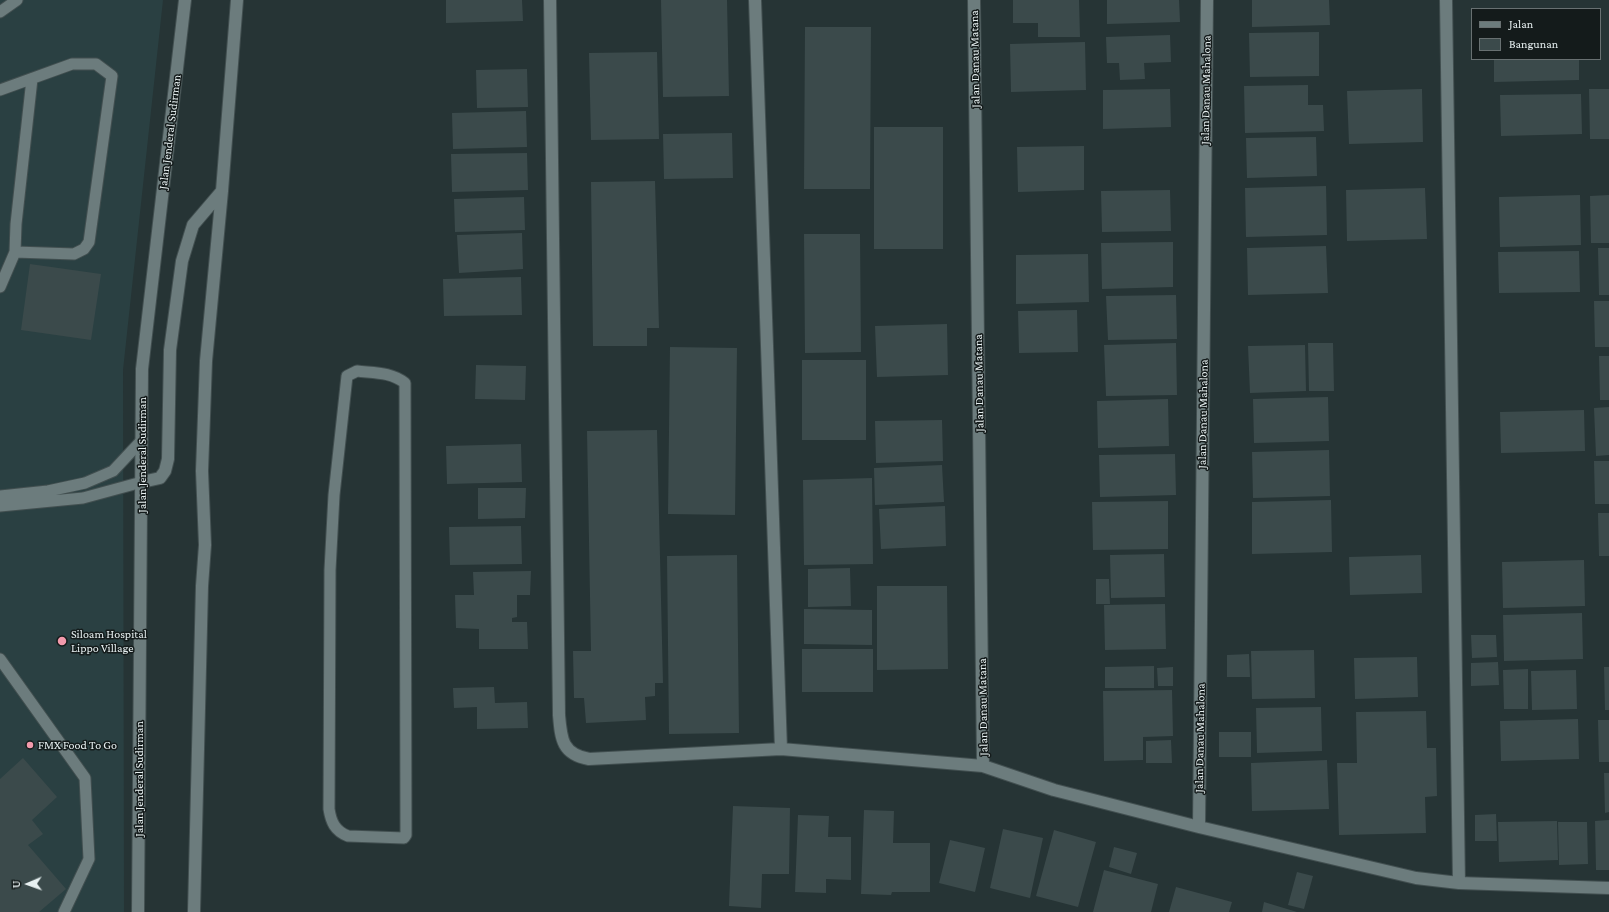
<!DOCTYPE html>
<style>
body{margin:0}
#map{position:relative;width:1609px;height:912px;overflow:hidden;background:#263435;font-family:"Crimson Pro",serif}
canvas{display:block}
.legend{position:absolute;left:1471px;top:8px;width:130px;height:52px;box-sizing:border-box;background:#141b1b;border:1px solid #687071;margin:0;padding:5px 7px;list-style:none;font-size:12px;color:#e7f0f1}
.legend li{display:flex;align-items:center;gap:8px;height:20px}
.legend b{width:20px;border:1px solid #687071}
.north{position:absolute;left:8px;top:864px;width:40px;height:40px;-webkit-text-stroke:3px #141b1b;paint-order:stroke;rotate:268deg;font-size:11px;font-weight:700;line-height:16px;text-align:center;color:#e7f0f1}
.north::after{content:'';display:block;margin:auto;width:14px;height:18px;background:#e7f0f1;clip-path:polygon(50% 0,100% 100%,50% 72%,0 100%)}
</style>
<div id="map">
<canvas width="1609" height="912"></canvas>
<ul class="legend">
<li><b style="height:5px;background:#6c7c7d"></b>Jalan</li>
<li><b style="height:11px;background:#3b4a4b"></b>Bangunan</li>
</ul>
<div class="north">U</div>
</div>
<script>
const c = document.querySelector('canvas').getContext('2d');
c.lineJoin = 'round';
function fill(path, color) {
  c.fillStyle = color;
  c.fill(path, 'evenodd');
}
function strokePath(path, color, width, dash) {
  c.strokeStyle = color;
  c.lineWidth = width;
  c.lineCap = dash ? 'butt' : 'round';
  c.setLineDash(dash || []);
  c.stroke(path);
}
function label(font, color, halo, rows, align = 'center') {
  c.font = font + ' "Crimson Pro",serif';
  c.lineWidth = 3;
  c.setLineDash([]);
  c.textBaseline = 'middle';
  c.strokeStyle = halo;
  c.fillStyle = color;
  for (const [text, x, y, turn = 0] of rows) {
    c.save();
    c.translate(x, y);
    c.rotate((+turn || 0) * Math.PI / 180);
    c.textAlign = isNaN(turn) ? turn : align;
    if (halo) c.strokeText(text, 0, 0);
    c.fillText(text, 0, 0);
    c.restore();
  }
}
fill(new Path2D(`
 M0 0H163L123 370 124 912H0Z`), '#2a4042');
fill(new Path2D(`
 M446 0H522L523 21 446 23Z
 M661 0H727L729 96 663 97Z
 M1013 0H1079L1080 37H1038V23H1013Z
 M1107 0H1179L1180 22 1107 24Z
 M1252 0H1329L1330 25 1252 27Z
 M805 27H871L870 189H804Z
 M1319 32V76L1250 77 1249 33Z
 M1170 35 1171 62 1144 63 1145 79 1120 80 1119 63H1107L1106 37Z
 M1085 42 1086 90 1011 92 1010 44Z
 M657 52 659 139 591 140 589 53Z
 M1494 59H1579V80L1494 82Z
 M527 69 528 107 477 108 476 70Z
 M1308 85V105H1323L1324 131 1245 133 1244 86Z
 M1170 89 1171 127 1103 129V90Z
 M1422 89 1423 142 1349 144 1347 91Z
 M1589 89H1609V139H1590Z
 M1581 94 1582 134 1501 136 1500 95Z
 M526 111 527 147 453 149 452 113Z
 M874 127H943V249H874Z
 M732 133 733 178 664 179 663 134Z
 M1316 137 1317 176 1247 178 1246 138Z
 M1084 146V190L1018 192 1017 147Z
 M527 153 528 190 452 192 451 154Z
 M655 181 659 328H647V346H593L591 182Z
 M1326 186 1327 235 1246 237 1245 188Z
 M1425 188 1427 239 1347 241 1346 190Z
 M1170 190 1171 231 1102 232 1101 191Z
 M1580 195 1581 245 1500 247 1499 197Z
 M1609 195V243H1591L1590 196Z
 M524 197 525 230 455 232 454 199Z
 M522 233 523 269 459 273 457 235Z
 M804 234H860L861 352 805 353Z
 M1173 242V287L1102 289 1101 243Z
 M1326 246 1328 293 1248 295 1247 248Z
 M1598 248H1609V295H1599Z
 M1579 251 1580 292 1499 293 1498 252Z
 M1088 254 1089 302 1016 304V255Z
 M30 264 101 274 91 340 21 330Z
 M521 277 522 315 444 316 443 279Z
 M1176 295 1177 339 1108 340 1106 296Z
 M1594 301H1609V347H1595Z
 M1077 310 1078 352 1019 353 1018 311Z
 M947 324 948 375 877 377 875 326Z
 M1176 343 1177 395 1106 396 1104 345Z
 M1308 343H1333L1334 391H1309Z
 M1305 345 1306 391 1250 393 1248 346Z
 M670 347 737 348 735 515 668 514Z
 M1599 356H1609V400H1600Z
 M802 360H866V440H802Z
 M476 365 526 366 525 400 475 399Z
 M1328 397 1329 441 1254 443 1253 399Z
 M1168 399 1169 446 1098 448 1097 401Z
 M1609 407V455L1596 456 1594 408Z
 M1584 410 1585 451 1501 453 1500 412Z
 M942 420 943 461 876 463 875 421Z
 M657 430 663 683H655V696L645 697 646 720 586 723 584 698H574L573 651H591L587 431Z
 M521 444 522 482 447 484 446 446Z
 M1329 450 1330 496 1253 498 1252 452Z
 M1175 454 1176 495 1100 497 1099 455Z
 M1594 461H1609V504H1595Z
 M942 465 944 502 875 505 874 468Z
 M872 478 873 564 804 565 803 480Z
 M478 488H526L525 518 478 519Z
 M1331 500 1332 552 1252 554V502Z
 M1168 501V549L1093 550 1092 502Z
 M945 506 946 546 881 549 879 509Z
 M1598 513H1609V556H1599Z
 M521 526 522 564 450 565 449 527Z
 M1164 554 1165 597 1111 598 1110 555Z
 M737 555 739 733 669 734 667 556Z
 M1421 555 1422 593 1350 595 1349 557Z
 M1584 560 1585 606 1503 608 1502 562Z
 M850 568 851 606 808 607V569Z
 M531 571 530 595H517V617L512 618V622H527L528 649H479V629L456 628 455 595H474L473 572Z
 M1096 579H1109L1110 604H1096Z
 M877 586H947L948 669 877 670Z
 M1165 604 1166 649 1105 650 1104 605Z
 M804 609 872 610V645L804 644Z
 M1582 613 1583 659 1504 661 1503 615Z
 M1471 635H1496L1497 657 1472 658Z
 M802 649H873V692H802Z
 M1314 650 1315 698 1252 699 1251 651Z
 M1249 654 1250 677H1227V655Z
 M1417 657 1418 697 1355 699 1354 658Z
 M1498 662 1499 685 1471 686V663Z
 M1154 666V688H1105V667Z
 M1173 667V686H1158L1157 668Z
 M1604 667H1609V710H1605Z
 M1528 669V709H1504L1503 670Z
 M1576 670 1577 709 1532 710 1531 671Z
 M494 687 495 703 527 702 528 728 477 729V707L454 708 453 688Z
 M1172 690 1173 736 1143 737V760L1104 761 1103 691Z
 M1321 707 1322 751 1257 753 1256 708Z
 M1426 711 1427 748H1436L1437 796 1425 797 1426 833 1339 835 1337 763H1357L1356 712Z
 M1578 719 1579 759 1501 761 1500 721Z
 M1598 720H1609V762H1599Z
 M1219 732H1251V757H1219Z
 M1171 740 1172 763H1146V741Z
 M23 758 57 797 32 820 43 834 28 845 66 889 39 912H0V779Z
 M1327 760 1329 809 1252 811 1251 763Z
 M1604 773H1609V812L1605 813Z
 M733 806 790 808 789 874H762L761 908 729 906Z
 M864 810 894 811 893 843H930V892H892L891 895 861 894Z
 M1496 814 1497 841H1475V815Z
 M798 815 829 816 828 837H851V880L826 879V893L795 892Z
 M1609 820V870H1596L1595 821Z
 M1557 821 1558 860 1499 862 1498 822Z
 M1558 822H1587L1588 864 1559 865Z
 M1003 829 1043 838 1030 898 990 888Z
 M1054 830 1096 842 1078 907 1036 896Z
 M950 840 985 848 975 892 939 883Z
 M1114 847 1137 853 1131 874 1109 867Z
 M1104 870 1158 884 1151 912H1093Z
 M1297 872 1313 876 1304 909 1288 905Z
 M1176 887 1232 902 1229 912H1169Z
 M1264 902 1297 912H1262Z`), '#3b4a4b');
const lane = new Path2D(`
 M0 12 17 0
 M0 90 72 64H96L112 76 89 242 84 249 74 254 15 252
 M0 287 15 252 16 224 32 79
 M357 371C375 373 391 372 405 383L406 835 404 838 348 836C335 831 331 822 329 809L330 570 334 495 347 376Z
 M0 496 48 491 85 483 113 471 142 440
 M0 506 83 498 142 482
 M0 659 85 778 89 859 64 912`);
const street = new Path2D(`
 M550 0 559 715C561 739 562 754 589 759L781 749 983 766 1054 790 1199 827 1416 878 1459 883 1609 888
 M755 0 781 749
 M974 0 983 766
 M1446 0 1459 883
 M1199 827 1207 0`);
const secondary = new Path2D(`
 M142 482 160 478 165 471 168 459 170 350 182 261 193 225 222 191
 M138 912 142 369 185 0
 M194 912 202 586 205 545 202 471 206 361 222 191 237 0`);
strokePath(lane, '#424f50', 13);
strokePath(street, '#424f50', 14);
strokePath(secondary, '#424f50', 14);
strokePath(lane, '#6c7c7d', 11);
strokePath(street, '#6c7c7d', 12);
strokePath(secondary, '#6c7c7d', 12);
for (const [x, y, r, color] of [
 [62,641,5,"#f29aac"],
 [30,745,4,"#f29aac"]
]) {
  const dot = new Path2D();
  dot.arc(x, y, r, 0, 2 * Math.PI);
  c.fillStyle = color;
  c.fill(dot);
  strokePath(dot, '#141b1b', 1.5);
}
label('12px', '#e7f0f1', '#141b1b', [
 ["Jalan Danau Matana",975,59,-91],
 ["Jalan Danau Mahalona",1206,90,-89],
 ["Jalan Jenderal Sudirman",170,132,-83],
 ["Jalan Danau Matana",979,383,-91],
 ["Jalan Danau Mahalona",1203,414,-89],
 ["Jalan Jenderal Sudirman",142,455,-90],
 ["Jalan Danau Matana",983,707,-91],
 ["Jalan Danau Mahalona",1200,738,-89],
 ["Jalan Jenderal Sudirman",139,779,-90]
]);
label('12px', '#e7f0f1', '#141b1b', [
 ["Siloam Hospital",71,634],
 ["Lippo Village",71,648],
 ["FMX Food To Go",38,745]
], 'left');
</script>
